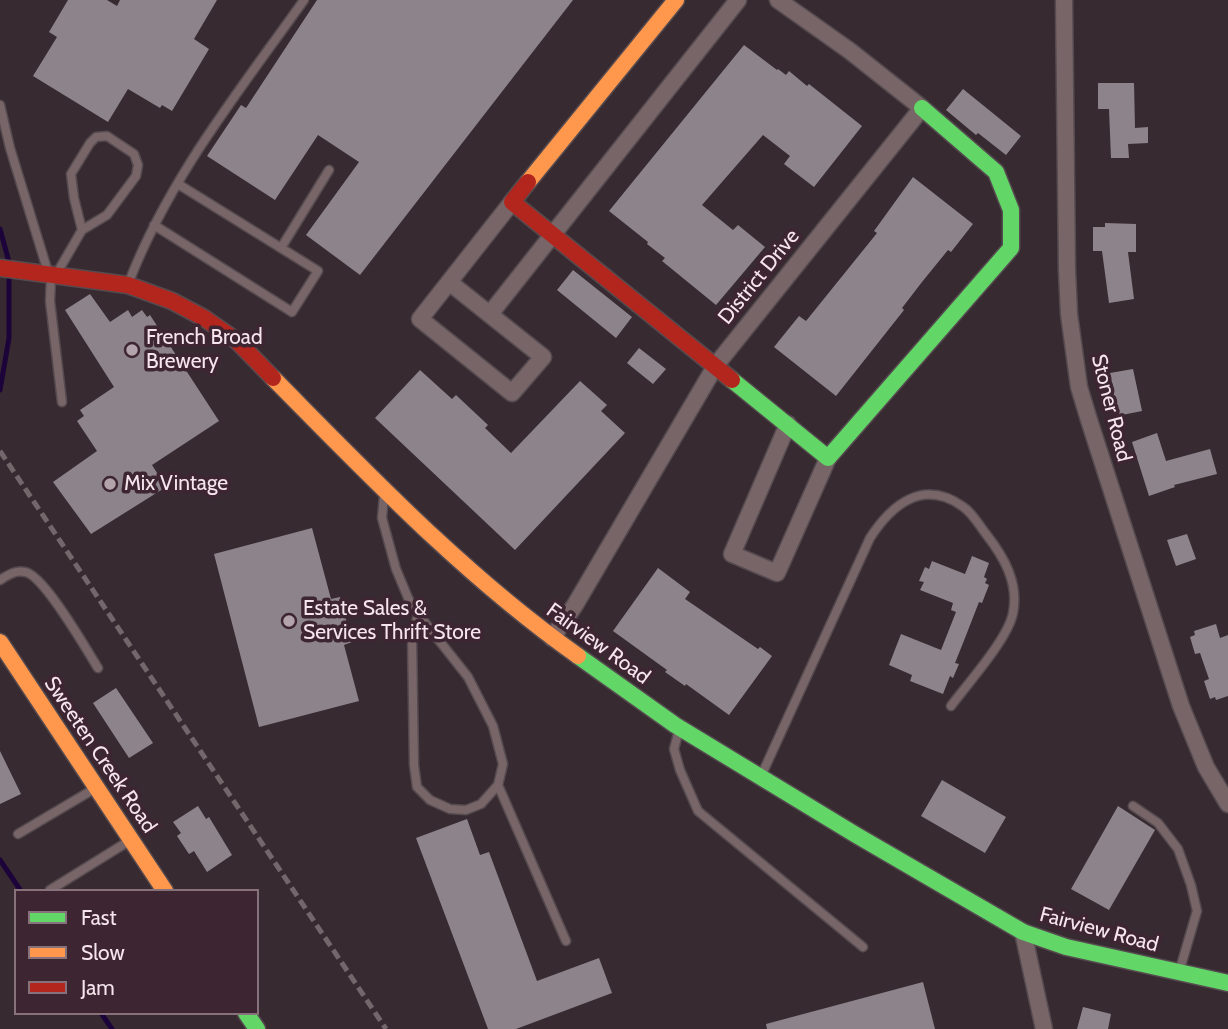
<!DOCTYPE html>
<style>
body{margin:0}
#map{position:relative;width:1228px;height:1029px;overflow:hidden;background:#372b31;font-family:Cabin,sans-serif}
canvas{display:block}
.legend{position:absolute;left:14px;top:889px;width:245px;height:126px;box-sizing:border-box;background:#3d2531;border:2px solid #87727c;margin:0;padding:9px 12px;list-style:none;font-size:21px;color:#f6e5ec}
.legend li{display:flex;align-items:center;gap:14px;height:35px}
.legend b{width:35px;border:2px solid #87727c}
</style>
<div id="map">
<canvas width="1228" height="1029"></canvas>
<ul class="legend">
<li><b style="height:9px;background:#63d668"></b>Fast</li>
<li><b style="height:9px;background:#ff974d"></b>Slow</li>
<li><b style="height:9px;background:#b3261e"></b>Jam</li>
</ul>
</div>
<script>
const c = document.querySelector('canvas').getContext('2d');
c.lineJoin = 'round';
function strokePath(path, color, width, dash) {
  c.strokeStyle = color;
  c.lineWidth = width;
  c.lineCap = dash ? 'butt' : 'round';
  c.setLineDash(dash || []);
  c.stroke(path);
}
function fill(path, color) {
  c.fillStyle = color;
  c.fill(path, 'evenodd');
}
function label(font, color, halo, rows, align = 'center') {
  c.font = font + ' Cabin,sans-serif';
  c.lineWidth = 7;
  c.setLineDash([]);
  c.textBaseline = 'middle';
  c.strokeStyle = halo;
  c.fillStyle = color;
  for (const [text, x, y, turn = 0] of rows) {
    c.save();
    c.translate(x, y);
    c.rotate((+turn || 0) * Math.PI / 180);
    c.textAlign = isNaN(turn) ? turn : align;
    if (halo) c.strokeText(text, 0, 0);
    c.fillText(text, 0, 0);
    c.restore();
  }
}
strokePath(new Path2D(`
 M0 229 9 262
 M0 390 9 338V275
 M0 860 21 891
 M101 1013 112 1029`), '#1c043b', 5);
fill(new Path2D(`
 M68 0H107L117 6 120 0H217L194 39 209 49 172 111 162 105 160 108 128 89 108 122 33 76 57 37 49 32Z
 M317 0H573L360 275 306 235 359 162 318 135 275 200 207 156 241 105 246 108Z
 M744 45 777 70 778 69 786 75 789 71 807 86 809 84 862 126 814 187 784 164 790 156 763 135 702 205 733 230 738 225 765 247 716 305 662 261 665 258 647 244 648 242 609 211Z
 M1098 83H1134L1135 128 1148 127V143L1128 144 1129 158H1111L1109 109H1098Z
 M963 89 1021 136 1006 155 978 133 976 135 946 110Z
 M913 177 973 224 951 252 948 250 922 282 902 308 904 310 836 396 774 347 799 316 806 321 877 233 874 231Z
 M1105 223 1136 224V252H1128L1134 299 1109 303 1102 251H1093V227H1105Z
 M573 270 632 317 616 338 557 290Z
 M90 294 110 322 128 310 132 317 142 310 147 317 150 315 219 421 152 465 166 487 91 534 53 482 97 451 77 421 84 416 80 410 114 387 65 310Z
 M639 348 666 369 653 384 627 363Z
 M1133 369 1142 411 1117 416 1116 409 1111 410 1108 395 1114 394 1110 373Z
 M420 370 452 399 456 395 488 425 485 428 511 453 580 381 607 405 601 411 625 433 515 550 375 418Z
 M1157 433 1166 461 1210 449 1217 474 1174 485 1175 487 1149 496 1132 442Z
 M312 528 331 599 340 597 352 642 344 645 359 701 259 727 214 554Z
 M1187 534 1196 559 1176 566 1167 540Z
 M972 556 989 563 984 577 987 579 985 583 989 585 982 603 979 602 965 638 955 663 959 664 953 678 950 676 943 694 910 681 912 675 889 665 901 634 941 650 956 612 951 610 953 603 920 590 924 582 919 581 925 567 929 569 932 561 965 574Z
 M658 568 690 592 685 599 758 649 760 647 772 656 729 715 686 684 685 686 665 672 667 670 613 631Z
 M1216 624 1220 638 1228 635V696L1216 700 1215 697 1210 699 1204 681 1209 679 1200 653 1195 654 1190 637 1195 635 1194 631Z
 M116 688 153 743 129 758 93 703Z
 M0 751 21 794 0 804Z
 M942 780 1006 817 985 853 921 816Z
 M198 806 206 819 209 817 232 855 207 872 194 851 189 854 177 836 181 833 173 822Z
 M1118 806 1155 830 1109 910 1071 889Z
 M467 819 480 855 489 852 537 981 599 958 612 993 516 1029H488L416 838Z
 M923 982 935 1029H767L766 1024Z
 M1083 1007 1111 1014 1108 1029H1077Z`), '#8d848b');
const lane = new Path2D(`
 M0 105 10 148 48 272
 M154 225 292 312 318 271 178 184
 M281 248 329 170
 M57 273 82 230 107 215 136 176 138 165 134 154 107 136 96 137 90 143 71 174 74 198 82 230
 M51 278 50 301 62 402
 M129 282C169 178 240 90 304 0
 M384 496 382 518 396 569 411 605 468 677 493 726 503 764 498 785 481 804 466 810 450 809 430 800 417 787 414 765 412 636 418 615
 M0 580C8 575 15 570 25 572 44 575 86 649 98 668
 M679 730 674 749 680 770 698 811 863 947
 M762 774 870 538C892 504 923 479 962 506 972 512 979 525 986 534 1004 557 1019 583 1013 613 1008 639 968 683 951 706
 M498 785 566 941
 M1133 806 1158 823 1178 849 1191 885 1197 911 1180 969
 M18 834 94 789
 M50 890 129 841`);
const street = new Path2D(`
 M1064 0 1067 270 1069 314 1079 387 1089 420 1181 706 1206 767 1228 804
 M449 282 543 357 512 393 420 319 512 202
 M490 314 738 0
 M788 424 732 554 777 573 828 458
 M552 638 575 605 716 365 922 108 850 51 778 0
 M1023 932 1044 1029`);
const fast = new Path2D(`
 M732 380 828 458 1011 248V210L996 172 922 108
 M578 656 675 725 856 835 1023 932 1066 947 1228 983
 M246 1013 257 1029`);
const slow = new Path2D(`
 M528 182 676 0
 M273 378C370 476 465 576 578 656
 M0 642 165 891`);
const jam = new Path2D(`
 M528 182 512 202 732 380
 M0 268 128 285 172 301 204 318 237 341 273 378`);
strokePath(lane, '#554a4f', 11);
strokePath(street, '#554a4f', 19);
strokePath(fast, '#554a4f', 19);
strokePath(slow, '#554a4f', 19);
strokePath(jam, '#554a4f', 19);
strokePath(lane, '#776567', 8);
strokePath(street, '#776567', 16);
strokePath(fast, '#63d668', 16);
strokePath(slow, '#ff974d', 16);
strokePath(jam, '#b3261e', 16);
strokePath(new Path2D(`
 M0 451 386 1029`), '#74676b', 5, [10, 5]);
for (const [x, y, r, color] of [
 [132,350,7,"#b3a4ab"],
 [110,484,7,"#b3a4ab"],
 [289,621,7,"#b3a4ab"]
]) {
  const dot = new Path2D();
  dot.arc(x, y, r, 0, 2 * Math.PI);
  c.fillStyle = color;
  c.fill(dot);
  strokePath(dot, '#3d2531', 2.5);
}
label('21px', '#f6e5ec', '#3d2531', [
 ["District Drive",759,277,-51],
 ["Stoner Road",1111,408,76],
 ["Fairview Road",598,644,36],
 ["Sweeten Creek Road",100,755,56],
 ["Fairview Road",1099,930,15]
]);
label('21px', '#f6e5ec', '#3d2531', [
 ["French Broad",146,338],
 ["Brewery",146,362],
 ["Mix Vintage",124,484],
 ["Estate Sales &",303,609],
 ["Services Thrift Store",303,633]
], 'left');
</script>
